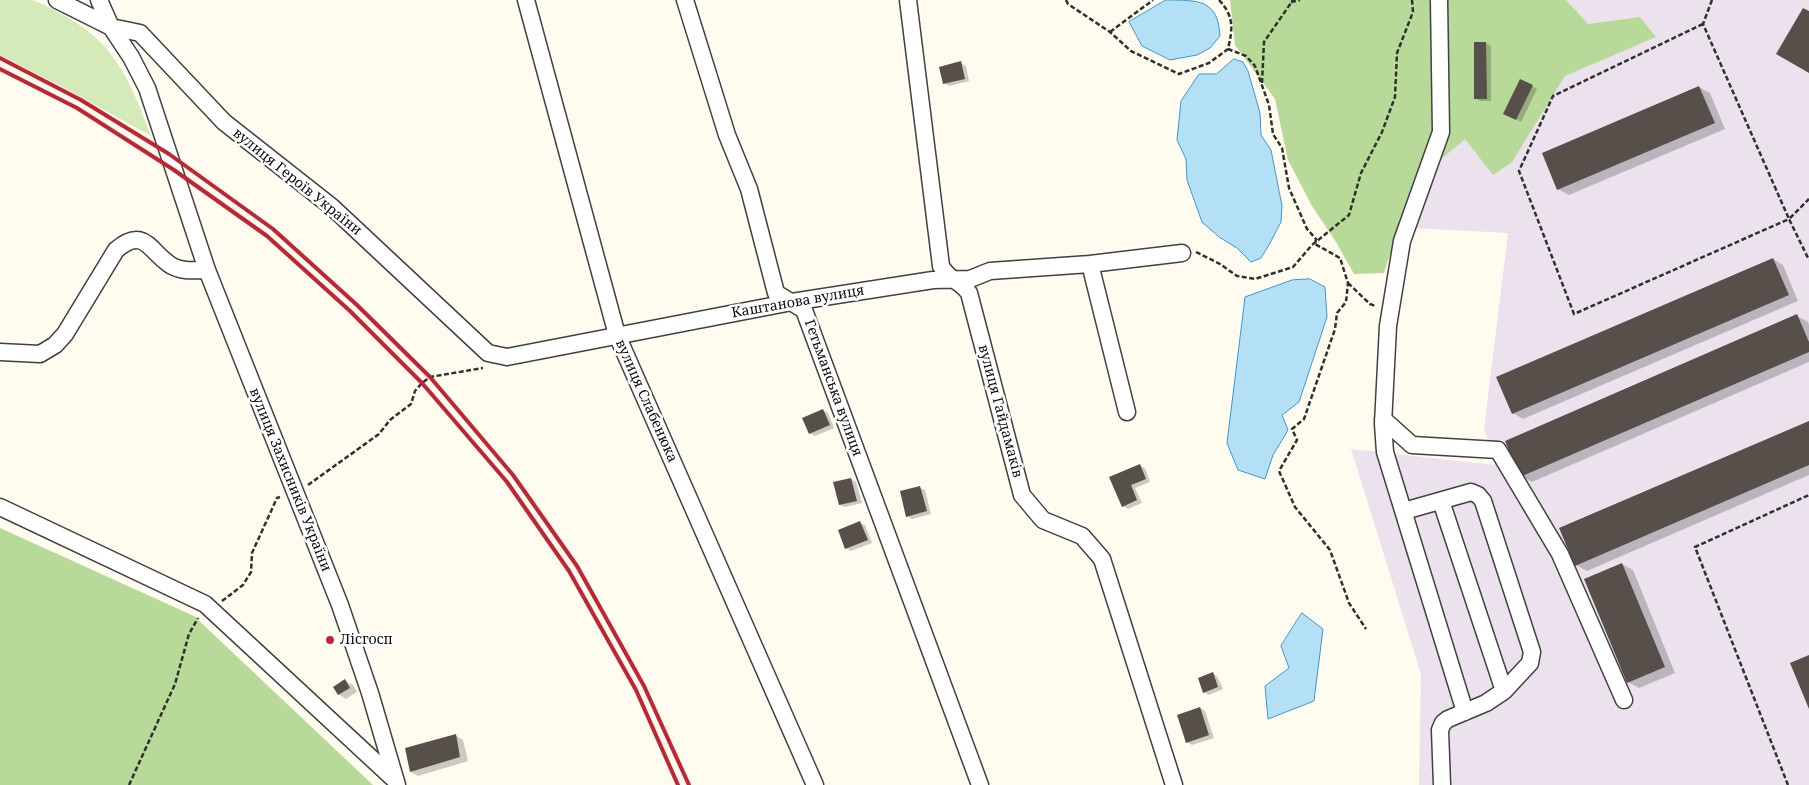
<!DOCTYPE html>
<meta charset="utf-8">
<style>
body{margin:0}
canvas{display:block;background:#fffbef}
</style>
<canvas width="1809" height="785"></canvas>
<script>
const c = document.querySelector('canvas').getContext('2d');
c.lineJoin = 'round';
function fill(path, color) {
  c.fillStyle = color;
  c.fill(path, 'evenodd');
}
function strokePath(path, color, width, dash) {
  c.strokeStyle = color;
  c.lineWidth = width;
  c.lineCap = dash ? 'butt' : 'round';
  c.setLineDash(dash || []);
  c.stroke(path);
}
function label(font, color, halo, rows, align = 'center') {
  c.font = font + ' "Noto Serif",serif';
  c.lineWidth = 5;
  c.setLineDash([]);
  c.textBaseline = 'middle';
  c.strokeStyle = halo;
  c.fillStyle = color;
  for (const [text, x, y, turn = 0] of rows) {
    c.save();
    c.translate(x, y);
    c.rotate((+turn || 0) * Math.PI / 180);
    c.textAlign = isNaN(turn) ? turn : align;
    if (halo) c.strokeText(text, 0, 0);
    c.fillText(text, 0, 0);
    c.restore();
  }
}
fill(new Path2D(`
 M1448 0H1809V785H1419L1421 674 1351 449 1495 465 1484 428 1508 233 1413 228Z`), '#ebe2ed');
fill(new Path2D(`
 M0 0C10 0 22 0 31 0 40 2 51 8 59 13 115 41 130 81 151 136L70 91 0 55Z`), '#d4eab9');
fill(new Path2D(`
 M1230 0H1566L1588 24 1640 17 1656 37 1565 76 1512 162 1493 175 1465 139 1414 182 1384 273 1354 274 1336 242 1312 206 1288 160 1275 99 1235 45Z
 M0 528 194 616 373 785H0Z`), '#b8da98');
const water = new Path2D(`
 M1166 0C1200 0 1218 0 1220 36L1210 48 1197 55 1170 60 1142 46 1129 22Z
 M1234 59 1243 62 1248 71 1260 113 1261 135 1271 150 1282 206 1281 222 1269 245 1261 258 1251 262 1237 248 1219 237 1202 222 1187 180 1186 159 1177 140 1181 101 1199 74H1216Z
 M1310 279 1325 287 1327 317 1299 402 1282 415 1288 430 1273 455 1265 479 1238 470 1227 443 1245 297 1292 280Z
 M1302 613 1323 629 1314 701 1268 719 1265 686 1289 668 1281 646Z`);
fill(water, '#b4e0f6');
strokePath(water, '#3b98cd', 1);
fill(new Path2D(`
 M1475 43H1486L1491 46V101H1480L1475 98Z
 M961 63 966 66 969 81 949 86 944 83Z
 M1532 86 1537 89 1521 122 1510 116Z
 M1699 87 1710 93 1725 129 1569 195 1558 189Z
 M1773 259 1783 265 1798 301 1523 419 1513 413Z
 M1797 316 1808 322 1809 325V362L1532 482 1521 476Z
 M823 410 828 413 834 428 815 436 810 433Z
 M1809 422V475L1587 571 1576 565Z
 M1140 466 1145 468 1150 482 1135 488 1142 503 1128 509 1123 506 1111 477Z
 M851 479 856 482 862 503 845 507 840 505 834 483Z
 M920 488 925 490 931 514 912 519 907 516Z
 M860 523 865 525 872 543 851 551 846 548Z
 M1622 564 1633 570 1675 673 1639 688 1628 682Z
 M1212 673 1217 676 1223 689 1209 695 1204 692Z
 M345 681 353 685 357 692 346 699 338 694Z
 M1200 708 1205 711 1214 738 1192 745 1187 742Z
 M455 735 463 740 468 761 418 776 411 772Z`), '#0003');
fill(new Path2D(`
 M1803 8 1809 11V73L1776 54Z
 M1474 42H1486L1487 99H1474Z
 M961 61 965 79 943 84 939 67Z
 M1520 79 1533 85 1516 120 1503 114Z
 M1699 86 1715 123 1557 190 1542 153Z
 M1773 258 1789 295 1512 414 1496 377Z
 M1797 314 1809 342V352L1520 477 1505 441Z
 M823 409 830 425 809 434 802 418Z
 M1809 421V465L1575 566 1559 528Z
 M1140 464 1146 479 1131 485 1137 500 1122 507 1109 477Z
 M851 478 857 501 839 505 833 482Z
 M920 486 927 511 906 517 900 491Z
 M860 521 868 540 845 549 838 530Z
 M1622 563 1665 667 1627 683 1584 579Z
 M1809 655V709L1790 663Z
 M1213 672 1218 687 1203 693 1198 678Z
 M345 679 350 688 338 695 333 687Z
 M1200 707 1209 735 1186 743 1177 715Z
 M456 734 460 757 410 772 405 748Z`), '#574f4a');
const minor = new Path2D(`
 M57 0 111 27 140 33 224 122 332 207 488 353 507 357 792 302 933 280 970 279 990 271 1090 264 1182 253
 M99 0 111 27 131 57 147 88 207 270 340 605 370 693 397 785
 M526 0 617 335 815 785
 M685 0 727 135 749 189 776 293 804 310 980 785
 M908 0 941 266C948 280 960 280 969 293L1022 495 1043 520 1082 536 1102 559 1174 785
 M1439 0 1441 132 1402 241 1388 326 1383 424 1385 452 1465 712
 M1090 264 1127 412
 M0 352 40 354 55 345 65 334 116 250C145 225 150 253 172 266 183 272 195 270 207 270
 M1383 419 1412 445 1498 450 1560 554 1624 700
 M1441 501 1504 691
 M0 507 205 604 396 781
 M1404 511 1471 492 1478 495 1483 501 1532 652 1530 663 1504 691 1486 703 1448 719 1443 723 1440 730 1442 785`);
strokePath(minor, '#414141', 19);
strokePath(new Path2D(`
 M1066 0 1068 4 1110 32 1131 51 1179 74 1209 63 1228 49
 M1219 0C1234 16 1233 28 1228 49L1246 56 1255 66 1269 105 1273 134 1282 148 1289 188 1307 229 1316 239 1315 244 1340 258 1348 283 1346 302 1337 313 1335 329 1304 419 1292 429 1297 440 1279 471 1295 507 1330 550 1349 603 1366 629
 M1712 0 1703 24 1789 219 1809 199
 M1291 2 1300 0
 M1703 24 1553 96 1519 171 1574 314 1789 219 1809 260
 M1110 32 1153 0
 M1262 83 1264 42 1293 0
 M1196 252 1220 264 1237 276 1255 279 1293 267 1312 245 1349 215 1361 173 1382 132 1395 97 1397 53 1413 12 1412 0
 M1348 283 1370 304 1375 306
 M308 485 379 434 390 420 411 404 415 391 422 383 430 377 483 368
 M222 601 243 585 251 572 252 553 277 498 280 497
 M129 785 175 684 189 634 198 618
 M1788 785 1695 547 1809 495`), '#303030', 2.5, [5, 2.5]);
strokePath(minor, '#fff', 16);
strokePath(new Path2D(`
 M0 58 81 100 169 154 273 229 357 305 430 377 513 475 577 566 644 686 689 785
 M0 69 77 108 174 170 267 236 350 311 422 383 507 482 569 571 636 690 678 785`), '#bf2532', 4);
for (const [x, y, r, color] of [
 [330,640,5,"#bf2532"]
]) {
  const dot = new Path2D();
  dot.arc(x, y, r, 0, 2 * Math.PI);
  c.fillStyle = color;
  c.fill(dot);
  strokePath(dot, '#fff', 2);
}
label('14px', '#0e0e0e', '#fff', [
 ["вулиця Героїв України",297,182,39],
 ["Каштанова вулиця",798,302,-10],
 ["Гетьманська вулиця",833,388,70],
 ["вулиця Слабенюка",646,401,66],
 ["вулиця Гайдамаків",1000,411,75],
 ["вулиця Захисників України",290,480,68]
]);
label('14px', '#0e0e0e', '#fff', [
 ["Лісгосп",340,640]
], 'left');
</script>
